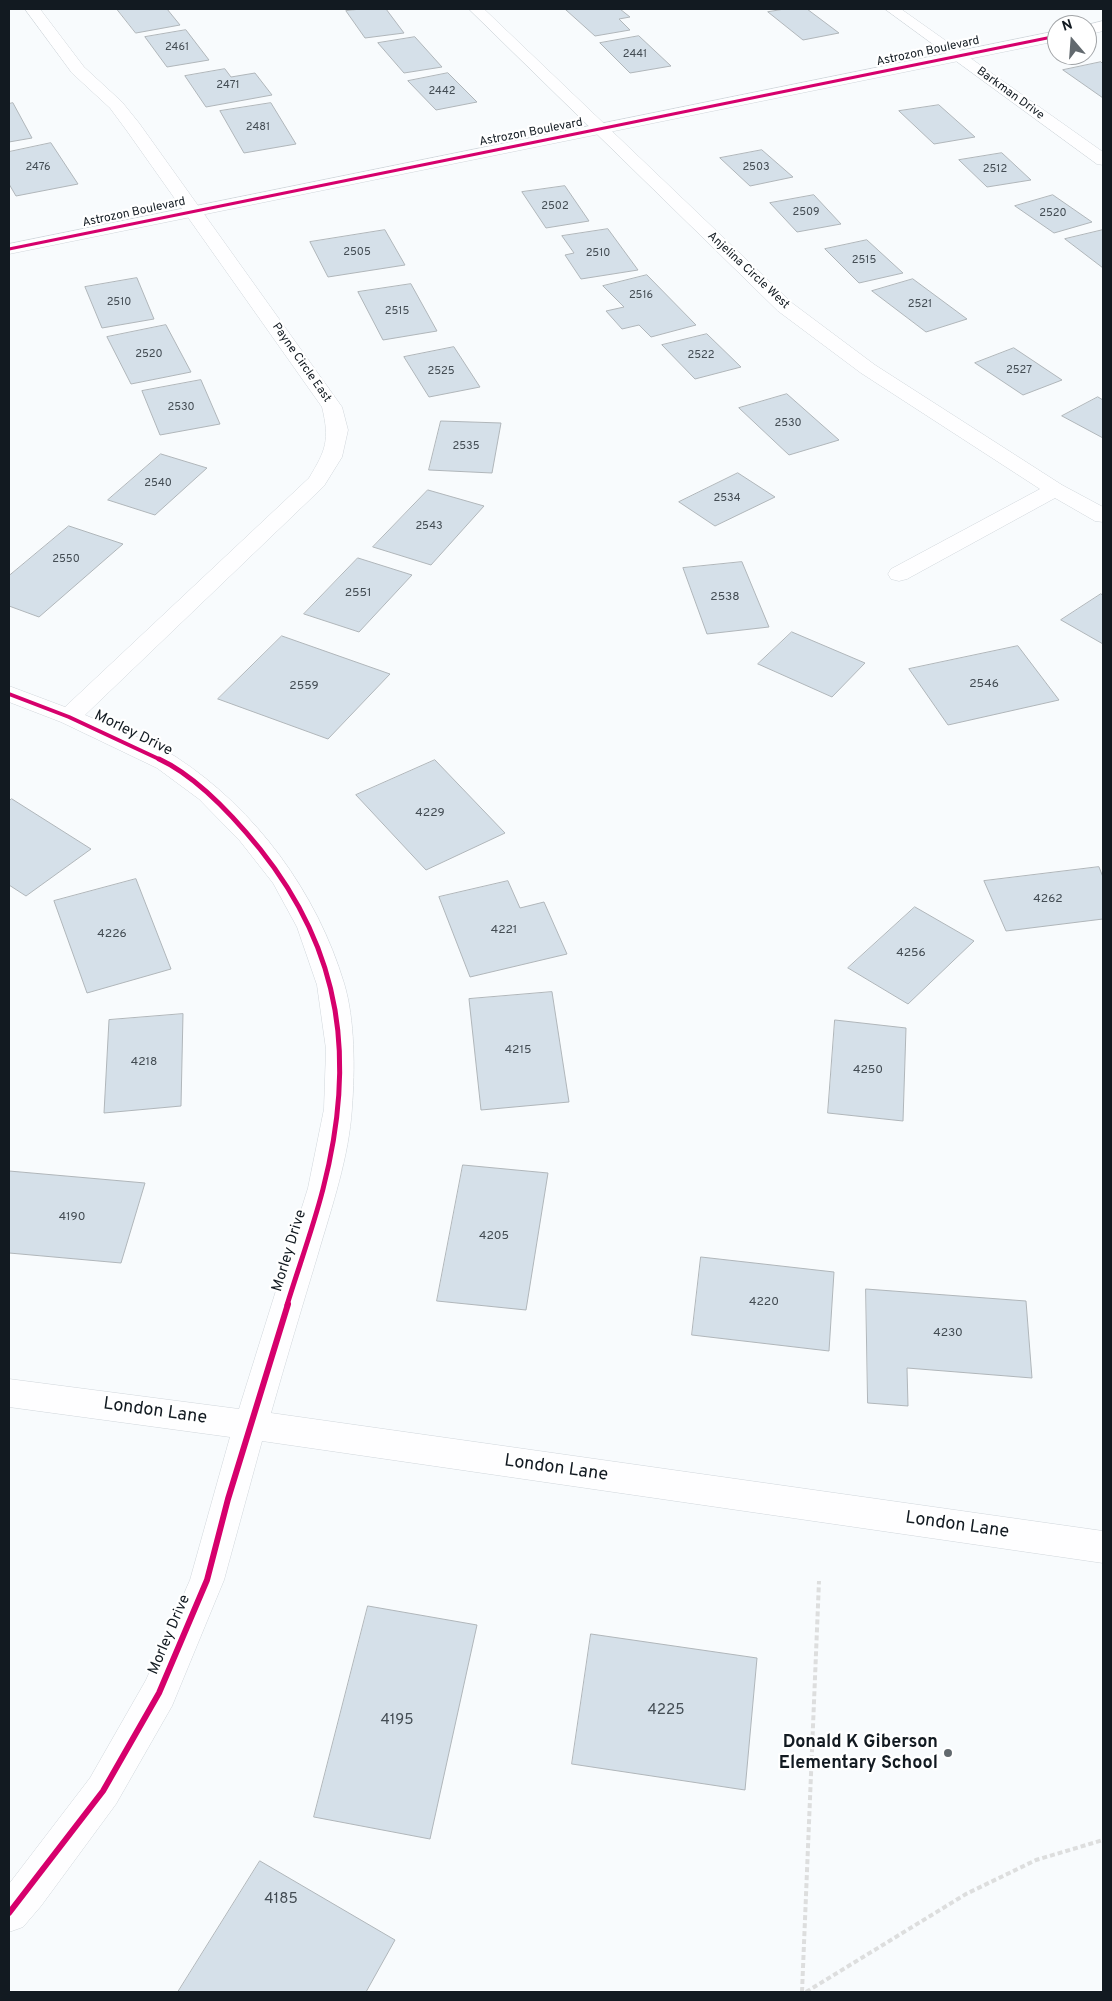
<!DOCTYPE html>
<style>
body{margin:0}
#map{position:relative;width:1112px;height:2001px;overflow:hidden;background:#f8fbfd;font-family:Overpass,sans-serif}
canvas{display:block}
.frame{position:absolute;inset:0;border:10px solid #121a21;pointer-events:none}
.north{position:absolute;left:1047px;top:15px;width:50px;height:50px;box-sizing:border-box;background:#fff;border:1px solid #a0a3a6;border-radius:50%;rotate:342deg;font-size:14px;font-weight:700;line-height:20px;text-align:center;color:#121a21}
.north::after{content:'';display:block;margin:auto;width:18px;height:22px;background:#62696e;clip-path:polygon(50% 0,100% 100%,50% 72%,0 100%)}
</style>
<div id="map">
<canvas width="1112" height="2001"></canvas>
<div class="frame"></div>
<div class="north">N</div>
</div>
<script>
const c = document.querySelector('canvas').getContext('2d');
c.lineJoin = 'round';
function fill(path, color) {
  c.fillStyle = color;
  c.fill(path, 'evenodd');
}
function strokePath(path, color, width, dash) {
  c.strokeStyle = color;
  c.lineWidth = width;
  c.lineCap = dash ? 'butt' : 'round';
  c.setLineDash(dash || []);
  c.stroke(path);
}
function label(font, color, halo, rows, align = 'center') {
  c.font = font + ' Overpass,sans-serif';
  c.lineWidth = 4.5;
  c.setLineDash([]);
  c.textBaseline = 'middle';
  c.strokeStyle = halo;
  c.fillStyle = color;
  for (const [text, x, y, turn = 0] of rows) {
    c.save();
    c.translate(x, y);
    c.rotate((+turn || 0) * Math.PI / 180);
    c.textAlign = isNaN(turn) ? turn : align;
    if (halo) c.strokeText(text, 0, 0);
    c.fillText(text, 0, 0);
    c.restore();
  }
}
const building = new Path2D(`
 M117 9H167L180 25 136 33Z
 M361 9H386L404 33 365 38 346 11Z
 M574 9H620L630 17 619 19 630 30 595 36 566 10Z
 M785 9H807L839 33 803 40 768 12Z
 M186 30 209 60 167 67 145 37Z
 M639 36 671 66 630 73 600 43Z
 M415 37 442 67 404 73 378 43Z
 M1101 62 1103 64V98L1063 70Z
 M225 69 231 77 255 73 272 95 206 107 185 76Z
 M448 73 477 102 436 110 408 81Z
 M13 103 32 138 9 142V104Z
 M271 103 296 144 244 153 220 111Z
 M939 105 975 137 934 144 899 111Z
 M51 143 78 184 16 196 9 184V152Z
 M762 150 793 177 750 186 720 158Z
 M1002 153 1031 180 987 187 959 160Z
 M565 186 589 221 546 228 522 192Z
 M814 195 841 224 797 232 770 203Z
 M1053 195 1092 222 1054 233 1015 206Z
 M608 229 638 270 581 279 565 255 574 253 562 236Z
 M385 230 405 265 328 277 310 242Z
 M1103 230V268L1065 239Z
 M867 240 903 273 859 283 825 249Z
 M647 275 696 325 651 337 639 325 622 329 606 311 624 307 603 286Z
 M137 278 154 319 102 328 85 287Z
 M913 279 967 319 926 332 872 291Z
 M411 284 437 331 383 340 358 292Z
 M166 325 191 372 131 384 107 337Z
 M707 334 741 367 695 379 662 345Z
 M454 347 480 387 429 397 404 357Z
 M1014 348 1062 380 1023 395 975 363Z
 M201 380 220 424 160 435 142 391Z
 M787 394 839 440 789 455 739 408Z
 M1098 397 1103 400V438L1062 416Z
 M441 421 501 423 492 473 429 470Z
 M161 454 207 468 155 515 108 500Z
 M738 473 775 497 715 526 679 502Z
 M428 490 484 506 431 565 373 547Z
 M69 526 123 544 39 617 9 606V576Z
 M358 558 412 575 359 632 304 614Z
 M742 562 769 627 707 634 683 568Z
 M1101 594 1103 595V644L1061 620Z
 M792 632 865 663 832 697 758 664Z
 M282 636 390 674 328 739 218 699Z
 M1018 646 1059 700 948 725 909 669Z
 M435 760 505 833 426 870 356 795Z
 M12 799 91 849 26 896 9 885V801Z
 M1099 867 1103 877V919L1006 931 984 881Z
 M136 879 171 969 87 993 54 901Z
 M508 881 520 908 544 902 567 954 470 977 439 897Z
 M915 907 974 941 908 1004 848 968Z
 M552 992 569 1102 481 1110 469 999Z
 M183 1014 181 1106 104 1113 109 1020Z
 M835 1020 906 1028 903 1121 828 1113Z
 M463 1165 548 1173 526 1310 437 1301Z
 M9 1171 145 1183 121 1263 9 1253Z
 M701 1257 834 1272 829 1351 692 1335Z
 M866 1289 1026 1301 1032 1378 907 1368 908 1406 868 1403Z
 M368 1606 477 1625 430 1839 314 1817Z
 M591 1634 757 1658 745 1790 572 1764Z
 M260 1861 395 1940 366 1992H178Z`);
fill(building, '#d5e0e9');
strokePath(building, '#b0b6ba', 1);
const minor = new Path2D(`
 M25 9H40L84 67 122 102 139 123 342 407 348 430 342 457 324 486 85 715C114 728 150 740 176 757 256 809 317 893 344 983 355 1019 355 1070 352 1108 349 1157 332 1206 318 1254 302 1307 286 1360 271 1413L1103 1531V1563L262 1441 224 1580 172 1706 116 1804 41 1906 23 1927 9 1932V1884L90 1778 146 1680 190 1580 230 1437 9 1407V1379L239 1409 308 1188 324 1109 326 1049 317 985 297 927 273 883 240 841 199 799 157 768 61 722 9 702V686L65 707 309 478C326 450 330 440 322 407L127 131 110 108 72 73Z
 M469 9H484L792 303 875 365 1062 485 1103 507V522L1095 521 1055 498 907 579 899 581 891 579 888 574 891 569 1040 489 861 373 778 311Z
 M885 9H901L1103 152V165L1097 164Z`);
const major = new Path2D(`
 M1103 21V31L1087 35V25Z
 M1057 31V41L9 254V244Z`);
strokePath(minor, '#d0d6db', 1);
strokePath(major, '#d0d6db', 1);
strokePath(new Path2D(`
 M802 1992 819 1581
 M806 1992 966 1894 1036 1860 1103 1840`), '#dddede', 4, [5, 3]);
fill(minor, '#fefeff');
fill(major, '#fefeff');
strokePath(new Path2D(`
 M9 249 1057 36`), '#d6006c', 3);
strokePath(new Path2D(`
 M9 694 69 717 161 760`), '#d6006c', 4);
strokePath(new Path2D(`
 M159 759C196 776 234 817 260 849 343 953 356 1061 323 1189 313 1228 299 1266 287 1305`), '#d6006c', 5);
strokePath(new Path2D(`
 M9 1913 103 1791 159 1693 207 1580 228 1499 288 1304`), '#d6006c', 6);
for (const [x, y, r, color] of [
 [948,1753,5,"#62696e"]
]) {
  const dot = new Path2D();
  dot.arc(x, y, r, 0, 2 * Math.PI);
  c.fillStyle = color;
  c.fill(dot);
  strokePath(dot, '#fff', 2);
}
label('11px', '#434c53', null, [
 ["2461",177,48],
 ["2441",635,55],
 ["2471",228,86],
 ["2442",442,92],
 ["2481",258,128],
 ["2476",38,168],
 ["2503",756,168],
 ["2512",995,170],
 ["2502",555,207],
 ["2509",806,213],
 ["2520",1053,214],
 ["2505",357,253],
 ["2510",598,254],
 ["2515",864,261],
 ["2516",641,296],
 ["2510",119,303],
 ["2521",920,305],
 ["2515",397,312],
 ["2520",149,355],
 ["2522",701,356],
 ["2527",1019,371],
 ["2525",441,372],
 ["2530",181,408],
 ["2530",788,424],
 ["2535",466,447],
 ["2540",158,484],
 ["2534",727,499],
 ["2543",429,527],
 ["2550",66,560]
]);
label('12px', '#121a21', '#fff', [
 ["Astrozon Boulevard",928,52,-12],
 ["Barkman Drive",1010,94,36],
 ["Astrozon Boulevard",531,133,-11],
 ["Astrozon Boulevard",134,213,-12],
 ["Anjelina Circle West",748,271,43],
 ["Payne Circle East",301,363,55]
]);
label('12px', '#434c53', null, [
 ["2551",358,594],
 ["2538",725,598],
 ["2546",984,685],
 ["2559",304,687],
 ["4229",430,814],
 ["4262",1048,900],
 ["4221",504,931],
 ["4226",112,935],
 ["4256",911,954],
 ["4215",518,1051],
 ["4218",144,1063],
 ["4250",868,1071],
 ["4190",72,1218],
 ["4205",494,1237],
 ["4220",764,1303],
 ["4230",948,1334]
]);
label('15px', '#121a21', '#fff', [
 ["Morley Drive",133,734,26],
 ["Morley Drive",290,1251,-73],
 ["Morley Drive",170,1635,-67]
]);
label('15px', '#434c53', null, [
 ["4225",666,1711],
 ["4195",397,1721],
 ["4185",281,1900]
]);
label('18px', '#121a21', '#fff', [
 ["London Lane",155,1412,8],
 ["London Lane",556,1469,8],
 ["London Lane",957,1526,8]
]);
label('bold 18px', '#121a21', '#fff', [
 ["Donald K Giberson",938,1743],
 ["Elementary School",938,1764]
], 'right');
</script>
